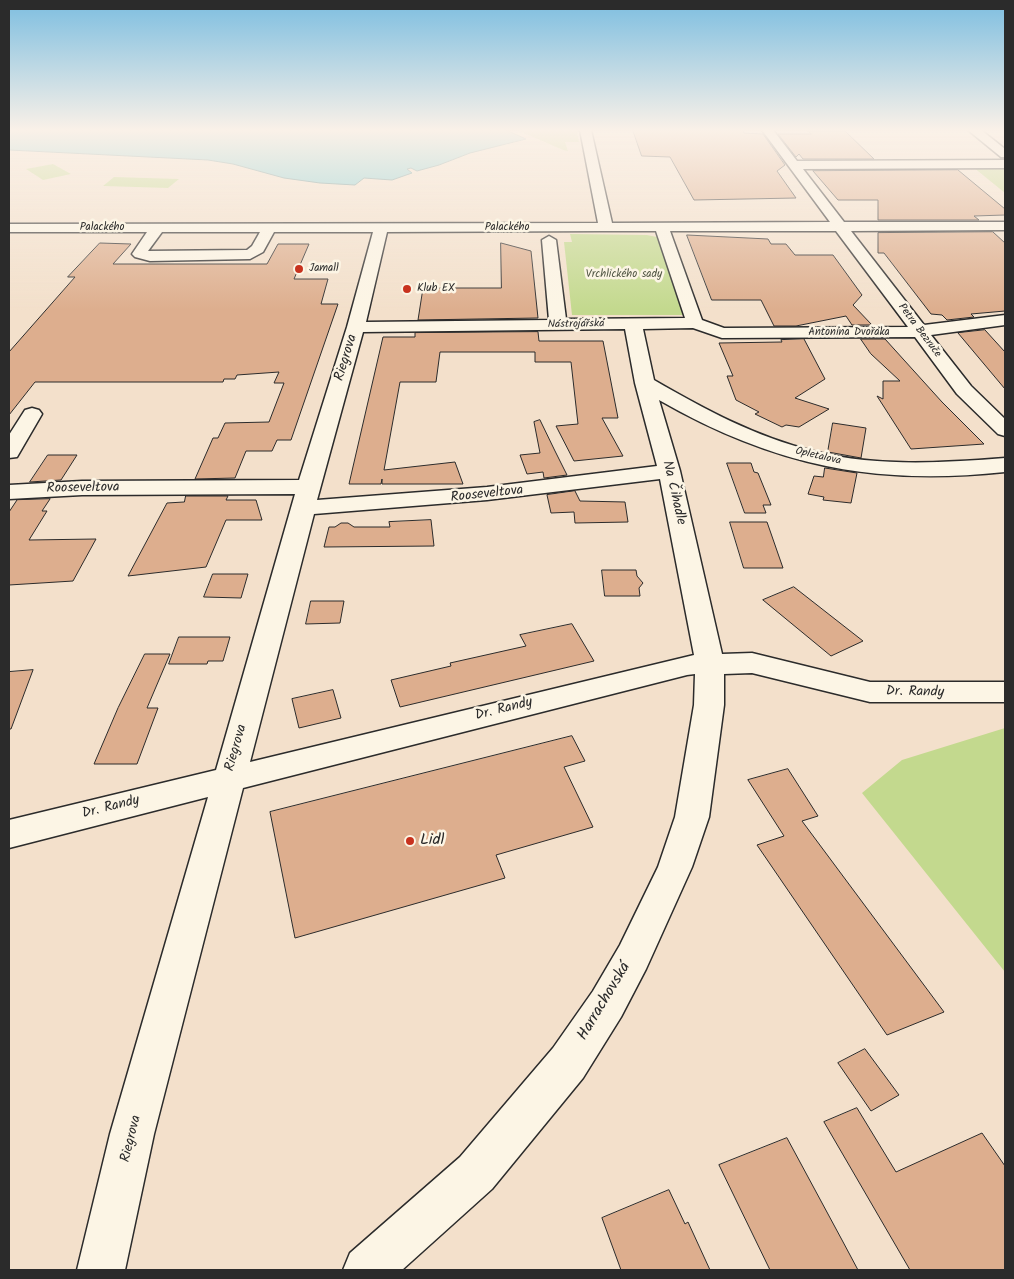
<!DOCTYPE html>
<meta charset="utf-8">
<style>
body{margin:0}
#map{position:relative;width:1014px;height:1279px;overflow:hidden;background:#f3e0cb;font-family:Kalam,sans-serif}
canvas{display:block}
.frame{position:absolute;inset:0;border:10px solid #2b2b2b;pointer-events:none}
</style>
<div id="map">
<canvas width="1014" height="1279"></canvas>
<div class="frame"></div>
</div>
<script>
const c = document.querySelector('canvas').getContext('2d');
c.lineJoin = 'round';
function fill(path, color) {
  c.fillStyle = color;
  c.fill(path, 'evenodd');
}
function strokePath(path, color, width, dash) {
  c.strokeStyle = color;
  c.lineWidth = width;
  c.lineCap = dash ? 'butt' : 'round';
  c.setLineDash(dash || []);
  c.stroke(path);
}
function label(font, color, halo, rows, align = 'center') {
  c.font = font + ' Kalam,sans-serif';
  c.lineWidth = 5;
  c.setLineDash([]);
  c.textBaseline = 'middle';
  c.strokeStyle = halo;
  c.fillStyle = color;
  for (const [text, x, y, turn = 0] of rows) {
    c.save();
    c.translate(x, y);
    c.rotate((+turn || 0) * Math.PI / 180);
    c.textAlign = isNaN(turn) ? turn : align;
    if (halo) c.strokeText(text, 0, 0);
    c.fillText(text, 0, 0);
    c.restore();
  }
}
fill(new Path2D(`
 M517 130H577L579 142H565L568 151 563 150Z
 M53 164 71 174 43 180 26 169Z
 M973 167H1005V193Z
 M114 177 179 179 168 188 103 186Z
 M570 234 647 235 657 237 684 315H572L564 242H572Z
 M1005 728V972L862 793 902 760Z`), '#c3d98e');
const water = new Path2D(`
 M9 130H506L526 139 470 153 439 165 417 171 411 168 407 169 412 173 392 180 364 178 355 185 320 183 284 178 233 164 208 160 9 150Z`);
fill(water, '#7ccdd4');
strokePath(water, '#5c8c90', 1);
const building = new Path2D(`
 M633 130H743L744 133 763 134 785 165 777 171 796 198 694 200 670 157 642 156Z
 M808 131H845L874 159H803L799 154 796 157 778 134H811Z
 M958 170 1005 209V215L974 216 979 220H878V200H838L813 171Z
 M993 232 1005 243V311L971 314 974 317 947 320 942 315 931 314 884 253H878V233Z
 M687 235 768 239 771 244H786L795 255H833L862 295 853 305 872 325H852L846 316 796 326H774L761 300H712Z
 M100 243 131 244 113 264H267L278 244H309L294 279H328L321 304H338L291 440H277L272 451H246L235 478 195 479 213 438H218L225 423 269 422 284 383H274L279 372 237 375 235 379H224L223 382H35L9 415V352L75 277H68Z
 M501 243 531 251 538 318 418 320 423 288H501Z
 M985 330 1005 352V389L958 333Z
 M538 332 539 341H603L618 418H602L623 456 574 461 556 426 578 424 571 362H535V352H440L436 382H400L384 470 455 462 463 484H382V479L381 484H349L383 337H415V333Z
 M804 339 825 379 795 398 829 409 799 427 786 425 782 427 755 414 759 412 736 400 727 376H733L719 343 782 342 781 340Z
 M861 339H885L942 402 984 444 911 449 877 396 883 399V381H900L871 354Z
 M540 420 555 451 567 475 544 478 543 472 527 474 520 455 540 453 534 422Z
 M833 423 866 428 861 458 828 452Z
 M48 455H77L61 480 30 482Z
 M727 463H751L754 472 758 473 771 505H763L766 513H745Z
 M825 468 857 473 851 503 823 500 824 497 808 494 814 476 823 477Z
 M575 491 580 501 625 502 628 522 575 523 574 512 551 513 547 495Z
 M186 496H228L226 500H256L262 520H226L206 567 128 576 167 503 184 502Z
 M50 499 42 511H47L29 540 96 539 73 581 9 585V512L17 500Z
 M431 520 434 546 324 547 329 527H335L341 523H348L354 527H390L389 522Z
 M730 522H767L783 568H744Z
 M602 570H636L637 576 643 583 639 588 640 596H605Z
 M213 574H248L241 598 204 597Z
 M794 587 863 641 831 656 763 600Z
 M311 601H344L340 623 306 624Z
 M572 624 594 661 400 707 391 680 451 666 450 663 526 646 520 635Z
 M179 637H230L223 661H208L207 664H169Z
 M145 654H170L147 708H158L137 764H94L118 708Z
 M33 670 11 729H9V672Z
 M333 690 341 718 299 728 292 699Z
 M572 736 585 761 564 767 593 827 496 855 505 878 295 938 270 812Z
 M788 769 818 816 802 821 944 1012 887 1035 757 845 784 836 748 780Z
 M865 1049 899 1095 871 1111 838 1063Z
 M857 1108 896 1172 982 1133 1005 1166V1270H910L824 1122Z
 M787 1138 842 1240 858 1270H770L719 1165Z
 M669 1190 685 1224 688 1222 710 1270H621L602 1218Z`);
fill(building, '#ddae8e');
strokePath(building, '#2b2b2b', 1);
const minor = new Path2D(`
 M580 130H591L612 223 830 222 762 130H773L797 161 1005 160V168L803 169 844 222H1005V230L851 231 924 325 1005 315V325L931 335 971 386 1005 419V436L998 434 957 394 915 337 722 338 693 328 643 329 654 380C704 409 756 437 813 451 876 467 941 463 1005 458V472C874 486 774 466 659 400L680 471 722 654 752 653 870 682H1005V702H870L752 673 724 674V705L709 817 692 867 646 969 621 1017 583 1078 492 1189 402 1270H343L350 1253 460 1157 553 1048 593 991 620 945 658 867 675 817 694 705 695 674 687 675 243 788 154 1134 125 1270H77L110 1134 208 797 9 848V820L216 770 295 494 82 495 9 499V485L82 481 299 480 347 327 373 232H274L263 252 250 259 150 261 135 257 132 254 147 232H9V224L598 223ZM601 231H656L685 318 566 319 556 240 549 236 542 240 549 320 366 322 387 232ZM670 231H836L908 327 724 328 702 320ZM162 232H260L252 246 247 250 148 251ZM625 329 635 383 657 466 487 487 317 500 363 332ZM660 479 694 655 250 762 314 514 487 500Z
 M968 130H981L1005 149V157H1001Z
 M32 408 39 410 42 414 17 457 9 458V435L25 410Z`);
strokePath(minor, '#2b2b2b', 3);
fill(minor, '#fcf5e5');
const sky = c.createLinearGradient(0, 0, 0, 310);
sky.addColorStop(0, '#7dbee0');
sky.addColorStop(0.42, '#faf1e8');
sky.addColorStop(1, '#faf1e800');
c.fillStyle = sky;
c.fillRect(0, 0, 1014, 310);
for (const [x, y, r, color] of [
 [299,269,5,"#c8321e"],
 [407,289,5,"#c8321e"],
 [410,841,5,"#c8321e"]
]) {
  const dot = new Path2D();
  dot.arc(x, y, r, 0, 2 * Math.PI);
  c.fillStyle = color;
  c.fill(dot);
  strokePath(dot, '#fcf5e5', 2);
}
label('11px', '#2b2b2b', '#fcf5e5', [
 ["Palackého",102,228],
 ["Palackého",507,228],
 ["Nástrojářská",576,325,-1],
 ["Petra Bezruče",919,331,53],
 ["Antonína Dvořáka",849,333],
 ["Opletalova",818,457,13]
]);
label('11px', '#2b2b2b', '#fcf5e5', [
 ["Jamall",309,269],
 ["Klub EX",417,289]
], 'left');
label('11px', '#515644', '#fcf5e5', [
 ["Vrchlického sady",624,275]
]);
label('14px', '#2b2b2b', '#fcf5e5', [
 ["Riegrova",347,358,-73],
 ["Rooseveltova",83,489,-1],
 ["Na Čihadle",673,493,77],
 ["Rooseveltova",487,495,-6],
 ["Dr. Randy",915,693,1],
 ["Dr. Randy",504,710,-14],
 ["Riegrova",237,748,-74],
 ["Dr. Randy",111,808,-14],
 ["Riegrova",132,1139,-76]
]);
label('16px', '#2b2b2b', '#fcf5e5', [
 ["Lidl",420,841]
], 'left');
label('16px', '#2b2b2b', '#fcf5e5', [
 ["Harrachovská",605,1002,-59]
]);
</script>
